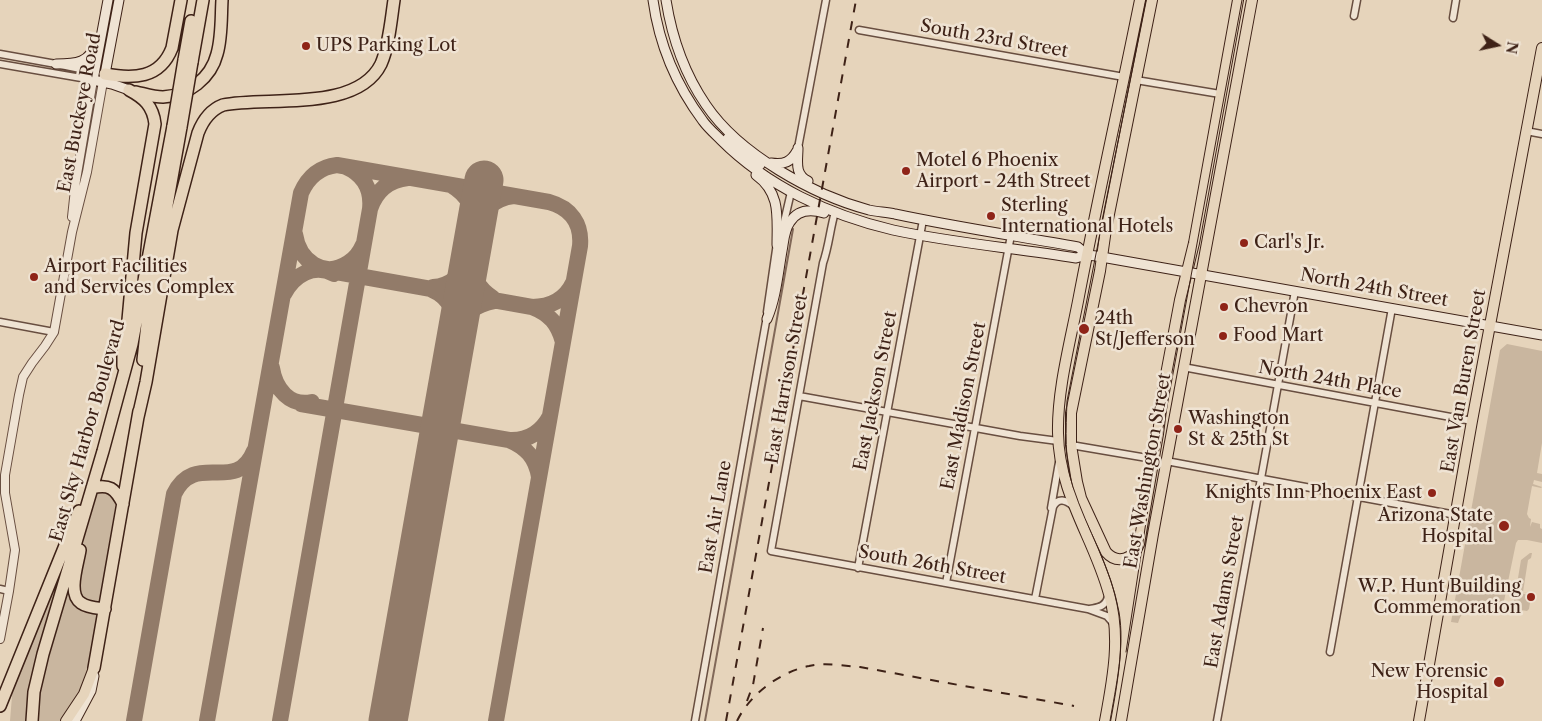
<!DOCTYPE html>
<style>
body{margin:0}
#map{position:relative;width:1542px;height:721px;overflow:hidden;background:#e6d4bb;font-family:"Libre Caslon Text",serif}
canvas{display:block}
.north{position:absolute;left:1472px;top:20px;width:50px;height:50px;-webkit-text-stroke:4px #efe3d3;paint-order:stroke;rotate:100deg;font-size:14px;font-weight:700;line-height:20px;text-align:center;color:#3e2217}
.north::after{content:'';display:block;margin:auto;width:18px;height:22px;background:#3e2217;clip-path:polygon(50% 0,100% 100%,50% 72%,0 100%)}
</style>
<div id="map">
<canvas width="1542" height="721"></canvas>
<div class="north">N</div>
</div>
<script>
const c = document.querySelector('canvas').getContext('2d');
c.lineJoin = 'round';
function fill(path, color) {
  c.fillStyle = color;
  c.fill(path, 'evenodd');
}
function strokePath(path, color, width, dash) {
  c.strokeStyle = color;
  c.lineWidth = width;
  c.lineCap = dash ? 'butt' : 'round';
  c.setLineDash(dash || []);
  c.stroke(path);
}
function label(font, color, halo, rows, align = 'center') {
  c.font = font + ' "Libre Caslon Text",serif';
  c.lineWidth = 5;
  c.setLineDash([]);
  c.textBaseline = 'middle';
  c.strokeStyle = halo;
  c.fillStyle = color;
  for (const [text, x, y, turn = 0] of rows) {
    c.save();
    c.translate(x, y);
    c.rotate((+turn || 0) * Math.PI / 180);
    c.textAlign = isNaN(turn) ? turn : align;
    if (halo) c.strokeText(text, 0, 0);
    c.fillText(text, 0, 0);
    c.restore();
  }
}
fill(new Path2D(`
 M1507 344 1542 351V443L1537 473 1542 474V482L1534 480 1533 484 1542 487 1541 488 1532 486 1527 514 1529 518 1531 519 1530 527 1532 522 1540 524V528L1542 529V543L1527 540H1518L1516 543 1504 601 1506 612C1488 609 1465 599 1458 623L1451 622 1500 350Z
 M99 490 109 492 116 501 109 544 106 577 102 601 100 603 83 604 76 586 88 517 93 496Z
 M1530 553H1532L1531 558 1528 560 1523 592 1532 594 1516 590 1521 560Z
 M60 572 62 573 27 721H10L12 696 10 693Z
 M69 578 70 589 100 613 88 675 69 712 60 721H36L40 679Z
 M1515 591 1531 596 1529 609 1527 611 1515 609 1513 606Z`), '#c9b69f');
strokePath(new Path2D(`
 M705 721 793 229`), '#816858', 2);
strokePath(new Path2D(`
 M451 185C468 195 475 209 475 229
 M370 209C376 191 388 180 408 178
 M474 232C481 213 492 198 514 196
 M295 234C299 261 324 279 348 263 355 259 360 252 363 245
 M470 257C471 275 478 289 493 298
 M325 270 532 307C550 307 565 300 573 283
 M433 287C451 286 463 274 470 257
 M432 290C451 298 456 315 456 334
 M284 294C294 275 314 263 334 274
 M532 307C550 314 558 324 563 342
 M456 334C465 314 473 305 495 301
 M272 368C275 389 290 407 312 402
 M301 404 509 440C527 441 541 433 550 416
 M509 440C526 447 536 458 539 477
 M134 721 174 494C195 450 236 495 254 451
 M207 721 301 193C308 177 320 167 337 165L549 202C571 208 582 224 580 246L496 721
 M280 721 370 209C372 190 364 175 346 167`), '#927b69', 16);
strokePath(new Path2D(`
 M388 721 484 180`), '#927b69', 39);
const minor = new Path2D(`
 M1354 16 1357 0
 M1453 18 1456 0
 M859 30 1124 77
 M0 54 56 64 95 72
 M0 64 93 80
 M1136 80 1220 94
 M1526 131 1542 134
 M798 148 826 0
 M835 212C830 229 829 246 823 263L771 551 1088 609 1107 616 1113 623
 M781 235 791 192
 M767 312 777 243
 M0 322 54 332
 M1183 367 1472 421
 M799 396 1020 436 1058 441
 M1071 445 1153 459
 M1166 461 1456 515
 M1051 508 1059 462
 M858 568 923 220
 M946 583 1011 235
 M0 589 9 591
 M1035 599 1053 507C1058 497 1066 500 1073 506
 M1090 609C1099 607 1105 607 1108 597
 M1330 652 1392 308
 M695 721 767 316
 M1217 721 1295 291`);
const tertiary = new Path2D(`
 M72 217 76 180 93 80
 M0 639 9 591 15 550 5 493V475L19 395 23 377 32 363 45 346 54 332 72 232 87 172 104 76`);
const secondary = new Path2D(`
 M108 0 93 80 112 84 129 90
 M653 0C659 44 676 85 703 121 708 128 715 134 721 140 767 186 829 215 893 230 953 243 1015 248 1076 258L1087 255 1096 256 1542 335
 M666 0C672 38 684 73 706 105 739 154 813 195 869 210 878 212 887 212 895 214 956 227 1017 236 1078 247L1087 255
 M56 64C77 64 89 63 97 42
 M105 74 119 0
 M728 138 760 165
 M798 148C798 161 794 174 808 181
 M771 163C784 165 791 162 797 151
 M756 175C781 193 777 217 777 245
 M767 319C776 298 778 274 782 251 784 241 784 230 790 222 798 209 811 209 824 213
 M75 721 91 691 94 676`);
const primary = new Path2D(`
 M1152 0 1106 229 1100 271 1071 413V445L1077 482 1081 498 1106 552C1117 565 1134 559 1139 544L1158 434 1164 385 1180 300 1194 243 1238 0
 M66 721 84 694 94 668
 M1105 721C1113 678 1121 637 1109 594 1094 538 1059 495 1058 433 1057 389 1071 339 1079 296 1098 197 1120 99 1140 0
 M1121 721 1153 534 1252 0
 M1419 721 1472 421 1542 48`);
const motorway = new Path2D(`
 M184 60 191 21
 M192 62 203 0
 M105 74C133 79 160 79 172 48L181 0
 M136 92C145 94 154 97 163 97 188 96 211 78 217 54 222 37 221 17 222 0
 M143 360 149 306 181 127
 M123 366V351L128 320 136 233 155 124C153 106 144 98 129 90
 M138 417 146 382 172 230 198 133C203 120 210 110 223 105 266 96 357 113 381 64 389 46 391 20 394 0
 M92 488C109 484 115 488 123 504
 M80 550C78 564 67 594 81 603 88 608 97 608 105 609
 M94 668 139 411
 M0 706 79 511
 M32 721 34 692 43 654 103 451 132 344 173 126`);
strokePath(minor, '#684e40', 9);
strokePath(tertiary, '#684e40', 10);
strokePath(secondary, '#3e2217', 11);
strokePath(primary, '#3e2217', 12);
strokePath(motorway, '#3e2217', 14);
strokePath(minor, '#efe3d3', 6);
strokePath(tertiary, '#efe3d3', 8);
strokePath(secondary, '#efe3d3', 9);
strokePath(primary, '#e6d4bb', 10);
strokePath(motorway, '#e6d4bb', 11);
strokePath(new Path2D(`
 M1126 652 1148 509 1242 0
 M1110 721C1116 686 1125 647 1119 612 1111 567 1087 530 1073 487 1064 459 1066 430 1067 401L1146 0`), '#3e2217', 1);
strokePath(new Path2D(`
 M747 701 753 685 763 628
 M726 721 856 0
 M737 721C750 694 780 672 809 666 825 662 844 666 860 667L1074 706`), '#3e2217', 2, [9, 9]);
const motorwayBridge = new Path2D(`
 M173 126 184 60
 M181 127 192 62`);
strokePath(motorwayBridge, '#3e2217', 14, []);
strokePath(motorwayBridge, '#e6d4bb', 11);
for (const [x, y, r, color] of [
 [306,46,5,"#8f2418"],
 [906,171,5,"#8f2418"],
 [991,216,5,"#8f2418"],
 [1244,243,5,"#8f2418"],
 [34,277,5,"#8f2418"],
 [1224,307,5,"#8f2418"],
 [1084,329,6,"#8f2418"],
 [1223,336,5,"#8f2418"],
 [1178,429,5,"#8f2418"],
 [1432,493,5,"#8f2418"],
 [1504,526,6,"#8f2418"],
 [1531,597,5,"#8f2418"],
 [1499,682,6,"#8f2418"]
]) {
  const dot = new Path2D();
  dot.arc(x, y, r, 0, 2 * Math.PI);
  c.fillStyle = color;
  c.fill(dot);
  strokePath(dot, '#efe3d3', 2);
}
label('18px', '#3e2217', '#efe3d3', [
 ["South 23rd Street",994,39,10],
 ["East Buckeye Road",80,113,-79],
 ["North 24th Street",1374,288,10],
 ["East Harrison Street",787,379,-80],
 ["North 24th Place",1330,380,10],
 ["East Van Buren Street",1464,381,-80],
 ["East Jackson Street",876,391,-79],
 ["East Madison Street",964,406,-79],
 ["East Sky Harbor Boulevard",88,431,-74],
 ["East Washington Street",1148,471,-80],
 ["East Air Lane",716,517,-80],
 ["South 26th Street",932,565,10],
 ["East Adams Street",1225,592,-80]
]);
label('18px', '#3e2217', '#efe3d3', [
 ["UPS Parking Lot",316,46],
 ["Motel 6 Phoenix",916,161],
 ["Airport - 24th Street",916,182],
 ["Sterling",1001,206],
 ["International Hotels",1001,227],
 ["Carl's Jr.",1254,243],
 ["Airport Facilities",44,267],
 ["and Services Complex",44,288],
 ["Chevron",1234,307],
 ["24th",1095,319],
 ["St/Jefferson",1095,340],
 ["Food Mart",1233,336],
 ["Washington",1188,419],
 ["St & 25th St",1188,440],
 ["Knights Inn Phoenix East",1422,493,"right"],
 ["Arizona State",1493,516,"right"],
 ["Hospital",1493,537,"right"],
 ["W.P. Hunt Building",1521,587,"right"],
 ["Commemoration",1521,608,"right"],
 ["New Forensic",1488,672,"right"],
 ["Hospital",1488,693,"right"]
], 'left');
</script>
